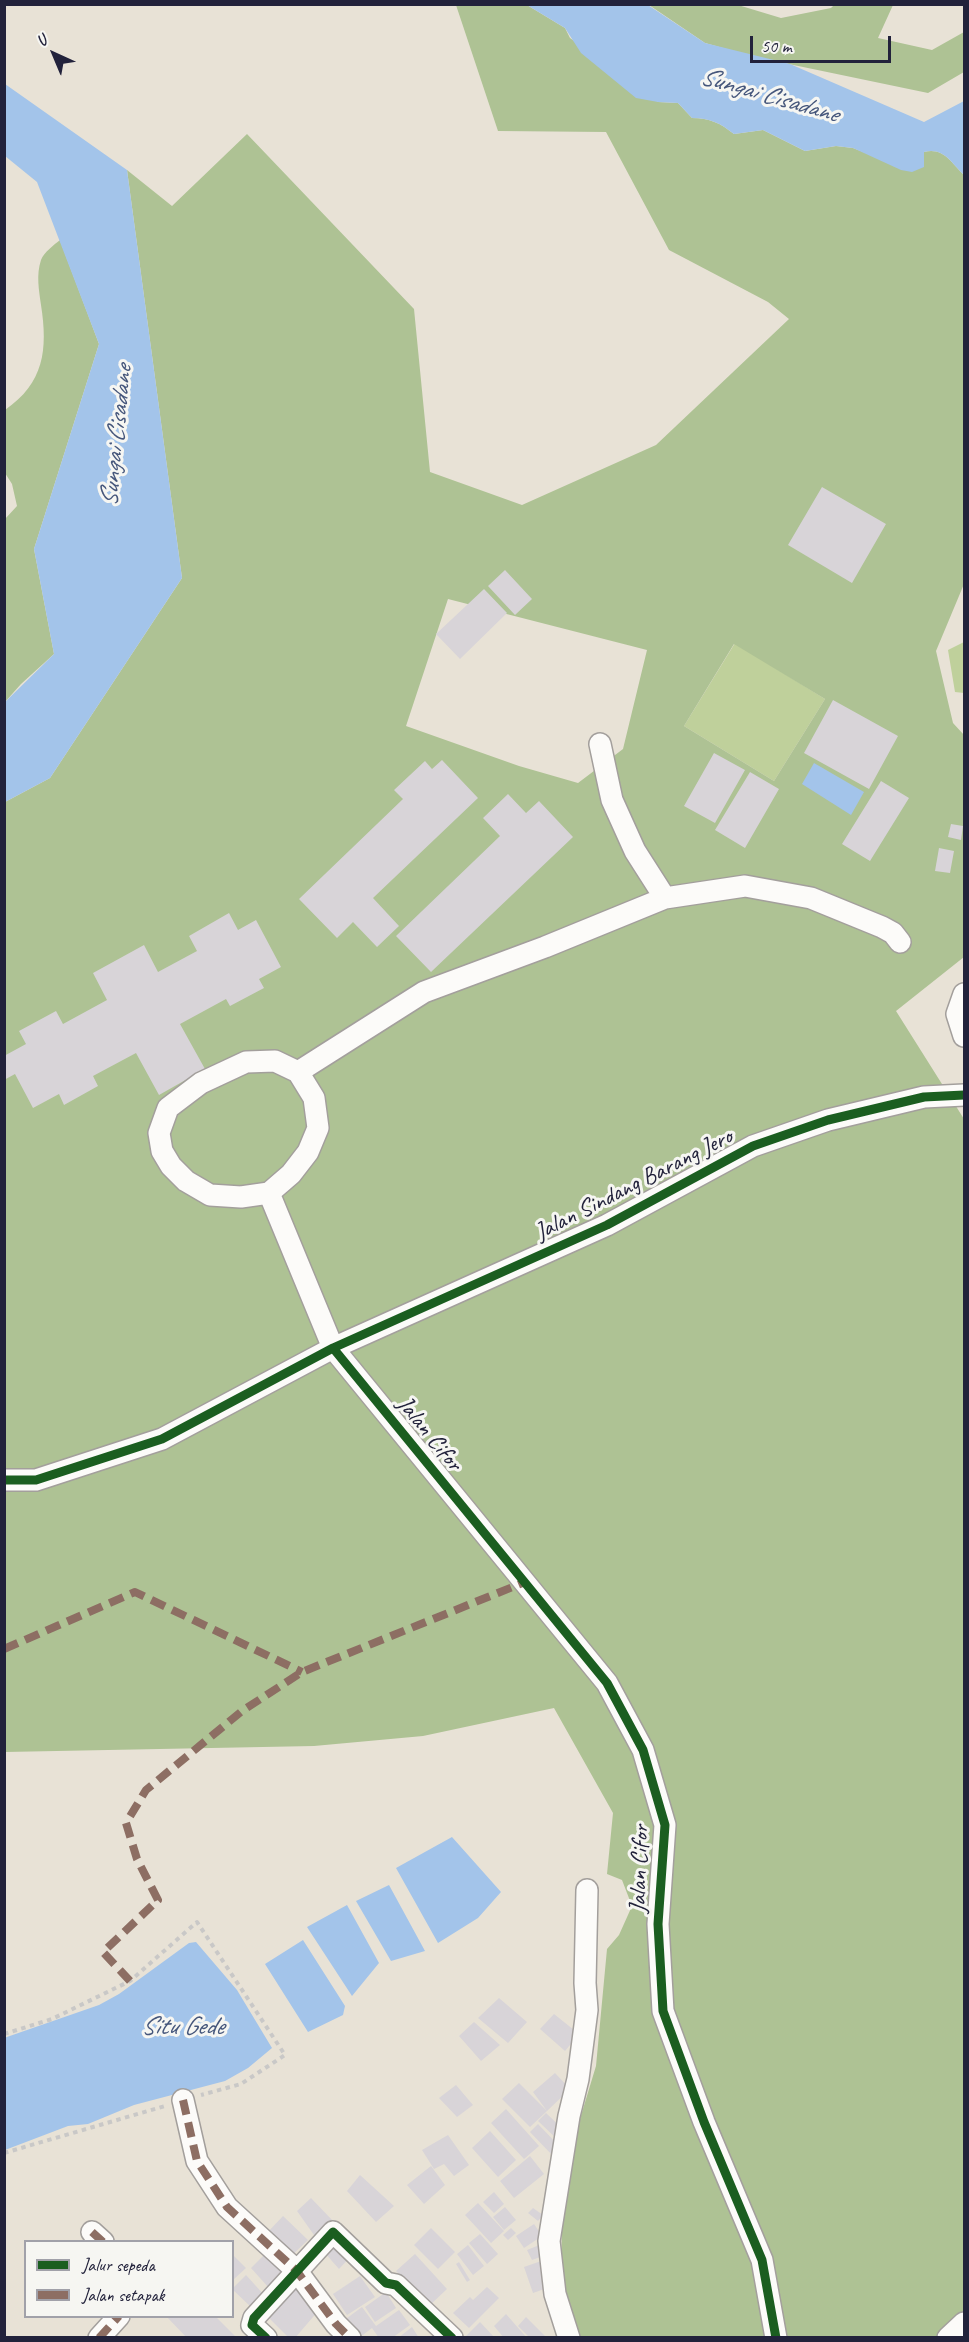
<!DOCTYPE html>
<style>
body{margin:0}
#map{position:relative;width:969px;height:2342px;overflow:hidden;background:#e8e2d6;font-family:Caveat,sans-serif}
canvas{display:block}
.frame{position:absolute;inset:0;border:6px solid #22223b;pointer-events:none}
.legend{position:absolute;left:24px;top:2240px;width:210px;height:78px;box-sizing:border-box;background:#f6f6f2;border:2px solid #a1a1a9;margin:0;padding:8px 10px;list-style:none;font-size:18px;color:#22223b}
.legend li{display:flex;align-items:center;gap:12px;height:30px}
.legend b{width:30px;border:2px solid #a1a1a9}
.north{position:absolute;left:24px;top:24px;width:60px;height:60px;-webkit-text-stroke:4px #f6f6f2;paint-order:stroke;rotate:316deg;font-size:16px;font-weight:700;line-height:24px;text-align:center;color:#22223b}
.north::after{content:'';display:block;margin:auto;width:21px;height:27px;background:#22223b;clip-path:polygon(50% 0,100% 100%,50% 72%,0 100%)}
.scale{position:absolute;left:750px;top:36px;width:141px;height:27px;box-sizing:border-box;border:3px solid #22223b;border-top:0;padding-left:8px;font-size:18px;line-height:21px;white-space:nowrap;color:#22223b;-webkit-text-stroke:4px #f6f6f2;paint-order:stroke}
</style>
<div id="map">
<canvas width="969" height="2342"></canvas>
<div class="frame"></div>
<ul class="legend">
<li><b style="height:8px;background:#1b5e20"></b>Jalur sepeda</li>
<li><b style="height:8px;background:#8d6e63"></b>Jalan setapak</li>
</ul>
<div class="north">U</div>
<div class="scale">50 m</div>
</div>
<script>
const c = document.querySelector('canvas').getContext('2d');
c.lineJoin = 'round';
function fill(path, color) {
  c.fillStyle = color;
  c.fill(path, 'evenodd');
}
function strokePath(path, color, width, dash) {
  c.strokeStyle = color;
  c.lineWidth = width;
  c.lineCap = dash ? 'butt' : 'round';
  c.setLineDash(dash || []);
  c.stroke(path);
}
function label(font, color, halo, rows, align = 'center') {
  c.font = font + ' Caveat,sans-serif';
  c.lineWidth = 6;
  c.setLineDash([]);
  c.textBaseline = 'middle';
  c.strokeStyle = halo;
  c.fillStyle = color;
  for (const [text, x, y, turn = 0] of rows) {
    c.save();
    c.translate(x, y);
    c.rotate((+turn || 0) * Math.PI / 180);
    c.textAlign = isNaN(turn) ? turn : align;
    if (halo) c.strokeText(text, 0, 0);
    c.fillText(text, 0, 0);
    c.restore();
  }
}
fill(new Path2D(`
 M964 642V693L955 692 948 650Z
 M735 643 825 699 774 781 684 726Z`), '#bfd09b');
fill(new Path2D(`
 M456 5H527L565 28 570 38 658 102 678 103 692 118C710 118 720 123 734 134L763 130 805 151 836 146 853 148 871 155 924 167V152C944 147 951 163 964 175V584L936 651 953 723 964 735V957L896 1011 964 1119V2337H570L561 2272 563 2175 596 2066 607 1949 619 1935 632 1906 622 1880 607 1874 613 1813 554 1708 423 1736 314 1746 5 1752V802L50 778 182 578 127 170 172 206 247 134 414 309 430 472 522 505 656 445 789 319 768 302 669 250 606 132 498 131ZM448 599 647 650 623 749 578 783 519 766 406 726ZM734 644 825 699 774 781 684 726Z
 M649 5H738L781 18 831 8 834 5H893L878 38 932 50 964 32V72L928 93 755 57 705 43Z
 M60 240 99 344 34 549 54 654 21 684 5 702V519L17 506 12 484 5 473V410C44 383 48 350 41 305 39 290 36 275 41 260 44 252 54 245 60 240Z`), '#aec294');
fill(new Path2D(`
 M527 5H648L705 43 790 64 924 122 964 101V175C951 163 944 147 924 152V167L912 172 901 170 853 148 836 146 805 151 763 130 734 134C720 123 710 118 692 118L678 103 658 102 636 98 581 53 565 28Z
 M5 84 127 170 182 578 50 778 5 802V702L54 654 34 549 99 344 37 182 5 156Z
 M814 763 864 792 851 815 802 784Z
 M452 1837 501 1892 478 1918 438 1943 396 1868Z
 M389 1885 425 1951 391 1961 356 1901Z
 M347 1905 379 1963 352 1996 307 1927Z
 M303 1940 345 2006 343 2015 308 2032 265 1964Z
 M196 1942 237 1990 272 2048 248 2068 225 2081 134 2105 88 2124 68 2126 5 2150 4 2038 99 2005 119 1994 189 1943Z`), '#a3c4ea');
fill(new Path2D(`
 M822 487 886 524 852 583 788 545Z
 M505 570 532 599 515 615 488 586Z
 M484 589 507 613 460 659 436 634Z
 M833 700 898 736 869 789 804 753Z
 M714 753 745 770 715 823 684 806Z
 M442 760 478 798 373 898 399 926 377 947 353 922 337 938 299 899 403 799 394 790 425 761 432 769Z
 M750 772 779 789 745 848 715 830Z
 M881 781 909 798 870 861 842 844Z
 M508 794 526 813 539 801 573 837 431 972 396 936 500 836 483 818Z
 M951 824 963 826 961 840 948 837Z
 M939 848 954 851 950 873 935 871Z
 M229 913 238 930 256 920 281 967 259 979 264 988 230 1006 226 999 180 1024 205 1069 159 1095 136 1053 93 1076 98 1086 64 1105 59 1094 33 1108 15 1074 4 1080V1056L26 1044 19 1031 56 1011 63 1024 107 1000 93 973 144 945 158 972 197 951 189 936Z
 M499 1998 527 2022 508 2043 478 2018Z
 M554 2014 579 2034 565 2051 540 2029Z
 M474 2022 500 2045 481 2061 459 2036Z
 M555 2073 570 2089 547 2111 533 2092Z
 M519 2083 547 2111 530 2127 502 2099Z
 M456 2085 473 2105 457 2117 439 2098Z
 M506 2109 539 2146 524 2159 491 2123Z
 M546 2113 566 2132 558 2140 538 2121Z
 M538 2124 561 2148 553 2156 530 2132Z
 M490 2131 516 2160 498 2177 472 2148Z
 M448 2135 469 2165 454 2176 444 2164 434 2169 422 2150Z
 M530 2156 544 2174 514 2198 500 2181Z
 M431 2166 445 2185 424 2204 407 2185Z
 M360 2175 394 2206 376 2222 347 2191Z
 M494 2192 504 2204 494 2213 483 2202Z
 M311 2198 333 2221 314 2235 297 2211Z
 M478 2203 504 2231 491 2243 465 2215Z
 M505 2207 516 2220 504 2230 493 2217Z
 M533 2208 543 2215 538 2221 528 2213Z
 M283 2216 308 2240 288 2259 265 2235Z
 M534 2224 542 2236 524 2248 516 2236Z
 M431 2228 455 2252 438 2269 414 2245Z
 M511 2228 516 2233 508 2240 503 2235Z
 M336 2229 355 2252 339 2269 317 2244Z
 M480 2234 498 2254 487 2264 469 2243Z
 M542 2244 546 2255 532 2260 527 2250Z
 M468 2245 484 2266 473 2275 457 2254Z
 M266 2253 286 2271 269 2288 251 2268Z
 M232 2254 246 2268 232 2281Z
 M415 2254 447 2289 429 2306 396 2271Z
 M544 2260 553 2286 533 2293 524 2267Z
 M459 2262 470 2280 467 2282 456 2264Z
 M246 2275 265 2296 252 2308 232 2289Z
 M360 2276 375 2297 347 2315 333 2294Z
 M294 2280 319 2310 295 2338H289L268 2317Z
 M487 2287 499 2298 469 2328 453 2313 470 2297 473 2300Z
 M386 2292 396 2308 375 2322 365 2307Z
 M362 2307 376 2326 399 2310 410 2325 392 2338H379L372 2328 359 2338 339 2324Z
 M506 2314 527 2338H504L494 2326Z
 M166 2316H215L235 2336 187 2338Z
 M526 2317 547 2338H530L518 2326Z
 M480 2322 495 2338H464Z
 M412 2327 419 2338H398Z`), '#d8d4d8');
const minor = new Path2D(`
 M600 744 612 800 635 851 665 898
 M964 994 957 1014 964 1036
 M275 1061 298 1072 314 1098 318 1128 308 1152 291 1174 269 1193 241 1197 210 1195 186 1181 171 1166 162 1151 159 1133 168 1108 201 1083 246 1062Z
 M298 1072 424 992 545 947 665 898 745 886 811 898 882 927 893 933 900 942
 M269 1193 333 1348 607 1683 643 1750 665 1825 658 1924 663 2011 704 2122 762 2260 776 2338
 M4 1480H36L162 1439 333 1348 607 1225 753 1146 828 1120 924 1097 964 1095
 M183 2100 197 2161 227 2207 296 2270 336 2324 350 2338
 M92 2232 103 2242
 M99 2338 119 2316
 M266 2338 252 2325 254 2318 333 2232 386 2283 396 2285 452 2338
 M569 2338 555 2294 549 2241 569 2116 578 2079 587 2010 585 1983 587 1890
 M948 2338 964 2323`);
strokePath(minor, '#a39f9c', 24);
strokePath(new Path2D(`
 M4 2034 52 2019 130 1981 197 1922 285 2055 241 2084 201 2095
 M4 2153 165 2106`), '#c9c8c7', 4, [4.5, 4.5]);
strokePath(minor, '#fcfbf9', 21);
strokePath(new Path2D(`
 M4 1649 135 1592 302 1672
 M130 1981 103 1952 158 1900 137 1859 126 1823 146 1790 242 1711 302 1672 525 1582
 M183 2100 197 2161 227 2207 296 2270 336 2324 350 2338
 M92 2232 103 2242
 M99 2338 119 2316`), '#8d6e63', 8, [15, 8]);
strokePath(new Path2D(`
 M333 1348 607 1683 643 1750 665 1825 658 1924 663 2011 704 2122 762 2260 776 2338
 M4 1480H36L162 1439 333 1348 607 1225 753 1146 828 1120 924 1097 964 1095
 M266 2338 252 2325 254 2318 333 2232 386 2283 396 2285 452 2338`), '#1b5e20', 9);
label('24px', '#22223b', '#f6f6f2', [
 ["Jalan Sindang Barang Jero",634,1185,-27],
 ["Jalan Cifor",429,1434,51],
 ["Jalan Cifor",640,1869,-88]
]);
label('italic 26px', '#45567b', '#f6f6f2', [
 ["Sungai Cisadane",769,96,16],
 ["Sungai Cisadane",117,436,-84],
 ["Situ Gede",182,2027]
]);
</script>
